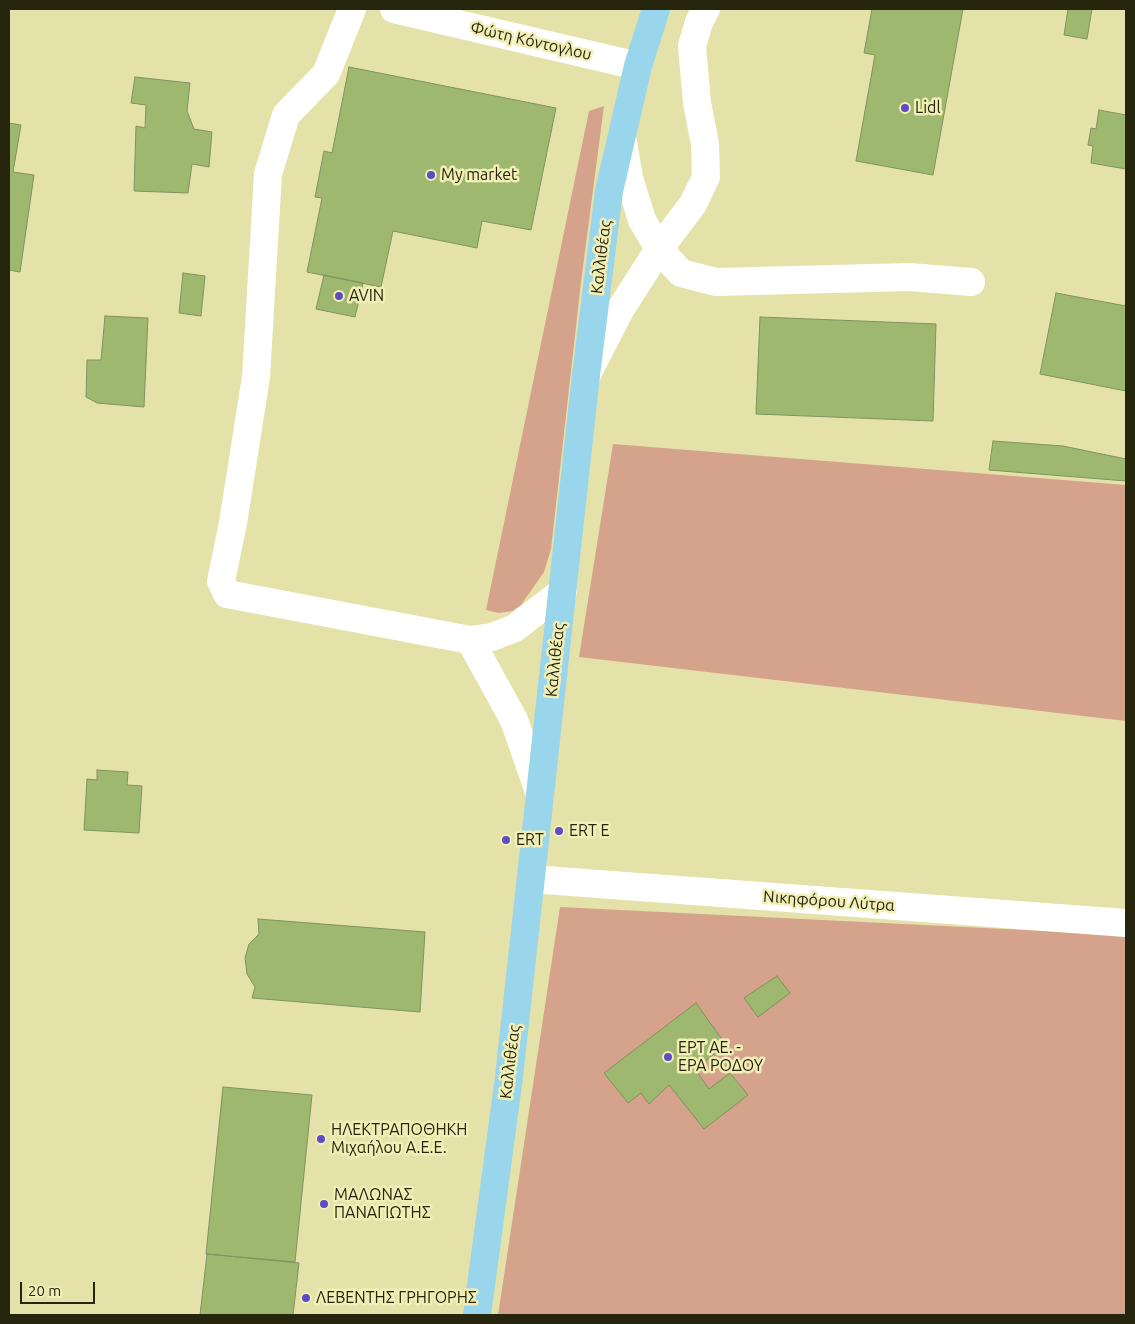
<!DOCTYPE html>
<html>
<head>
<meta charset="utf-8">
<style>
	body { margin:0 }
	#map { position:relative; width:1135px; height:1324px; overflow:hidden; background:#e5e2a9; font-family:Ubuntu,sans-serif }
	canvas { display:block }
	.frame { position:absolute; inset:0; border:10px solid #26250e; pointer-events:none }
	.scale { position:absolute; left:20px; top:1282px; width:75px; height:22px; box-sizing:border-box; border:2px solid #26250e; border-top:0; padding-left:6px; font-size:15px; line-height:18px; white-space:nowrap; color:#26250e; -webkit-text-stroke:4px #f2efb6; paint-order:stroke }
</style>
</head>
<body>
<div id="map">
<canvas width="1135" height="1324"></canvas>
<div class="frame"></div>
<div class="scale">20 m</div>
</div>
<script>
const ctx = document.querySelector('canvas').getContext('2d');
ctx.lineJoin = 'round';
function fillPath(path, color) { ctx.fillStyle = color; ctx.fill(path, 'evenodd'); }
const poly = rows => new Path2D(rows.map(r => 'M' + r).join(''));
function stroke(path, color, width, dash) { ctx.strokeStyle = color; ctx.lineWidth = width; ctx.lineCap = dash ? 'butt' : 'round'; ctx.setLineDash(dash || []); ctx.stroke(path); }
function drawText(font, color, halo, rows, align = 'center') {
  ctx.font = font + ' Ubuntu,sans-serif'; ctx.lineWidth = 5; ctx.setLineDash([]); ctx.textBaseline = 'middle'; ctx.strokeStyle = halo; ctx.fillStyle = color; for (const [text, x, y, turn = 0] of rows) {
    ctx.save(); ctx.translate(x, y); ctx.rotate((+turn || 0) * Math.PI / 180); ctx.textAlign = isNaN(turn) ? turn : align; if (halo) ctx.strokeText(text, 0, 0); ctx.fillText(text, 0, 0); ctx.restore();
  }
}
fillPath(poly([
	[604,106,581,282,551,549,544,572,521,605,512,611,499,613,486,610,589,111],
	[613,444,1126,485,1126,721,579,657],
	[560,907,1126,935,1126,1315,498,1315]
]), '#d5a28b');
const building = poly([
	[872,9,963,9,933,175,856,161,875,55,864,53,872,9],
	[1068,9,1092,9,1087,39,1064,35,1068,9],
	[349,67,556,108,531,230,482,221,477,248,393,231,381,287,307,272,322,198,315,197,324,151,332,153,349,67],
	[135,77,190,83,187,111,194,129,212,132,209,167,192,164,188,193,134,191,136,126,145,128,146,105,131,103,135,77],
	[1099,110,1126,115,1126,169,1091,163,1093,146,1088,145,1091,128,1096,129,1099,110],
	[9,123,21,125,13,172,34,175,20,272,9,270,9,123],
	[183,273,205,276,201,316,179,313,183,273],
	[324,275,363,283,355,317,316,309,324,275],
	[1056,293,1126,306,1126,391,1040,374,1056,293],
	[105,316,148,318,144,407,97,403,86,397,87,360,101,360,105,316],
	[760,317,936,324,933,421,756,414,760,317],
	[993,441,1063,446,1126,459,1126,481,989,470,993,441],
	[97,770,128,772,127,785,142,786,139,833,84,830,87,779,97,780,97,770],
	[258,919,425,932,420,1012,252,998,255,987,247,974,245,958,249,944,259,934,258,919],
	[777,976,790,993,758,1017,744,998,777,976],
	[696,1003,726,1045,695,1069,709,1089,730,1073,748,1095,704,1129,669,1085,649,1104,641,1093,628,1103,604,1073,696,1003],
	[223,1087,312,1095,295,1262,206,1254,223,1087],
	[207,1254,299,1263,293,1315,200,1315,207,1254]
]);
fillPath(building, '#9eb86f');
stroke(building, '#809260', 1);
stroke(poly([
	[352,9,326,74,286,115,268,174,256,377,233,523,221,581,227,594,470,640,492,637,515,628,563,591],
	[394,9,638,66],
	[622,136,629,178,642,220,659,249,681,273,716,282,910,277,971,282],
	[587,374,620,310,659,249,693,204,706,177,705,144,697,103,692,46,699,22,706,9],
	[470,640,514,720,540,795],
	[531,879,1126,923]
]), '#fff', 28);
stroke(poly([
	[477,1315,509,1077,586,375,609,191,638,66,656,9]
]), '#99d5eb', 28);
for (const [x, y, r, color] of [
	[905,108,5,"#5f4cc5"],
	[431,175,5,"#5f4cc5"],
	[339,296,5,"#5f4cc5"],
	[559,831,5,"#5f4cc5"],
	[506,840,5,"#5f4cc5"],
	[668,1057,5,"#5f4cc5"],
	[321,1139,5,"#5f4cc5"],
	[324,1204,5,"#5f4cc5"],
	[306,1298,5,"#5f4cc5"]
]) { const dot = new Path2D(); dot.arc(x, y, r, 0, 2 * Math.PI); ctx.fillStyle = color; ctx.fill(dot); stroke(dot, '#f2efb6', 2); }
drawText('16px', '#26250e', '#f2efb6', [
	["Φώτη Κόντογλου",531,41,13],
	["Καλλιθέας",601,257,-83],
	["Καλλιθέας",555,660,-84],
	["Νικηφόρου Λύτρα",829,901,4],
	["Καλλιθέας",510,1062,-83]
]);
drawText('16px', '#26250e', '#f2efb6', [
	["Lidl",915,108],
	["My market",441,175],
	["AVIN",349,296],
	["ERT E",569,831],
	["ERT",516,840],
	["ΕΡΤ ΑΕ. -",678,1048],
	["ΕΡΑ ΡΟΔΟΥ",678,1066],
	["ΗΛΕΚΤΡΑΠΟΘΗΚΗ",331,1130],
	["Μιχαήλου Α.Ε.Ε.",331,1148],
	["ΜΑΛΩΝΑΣ",334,1195],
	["ΠΑΝΑΓΙΩΤΗΣ",334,1213],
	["ΛΕΒΕΝΤΗΣ ΓΡΗΓΟΡΗΣ",316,1298]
], 'left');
</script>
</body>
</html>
